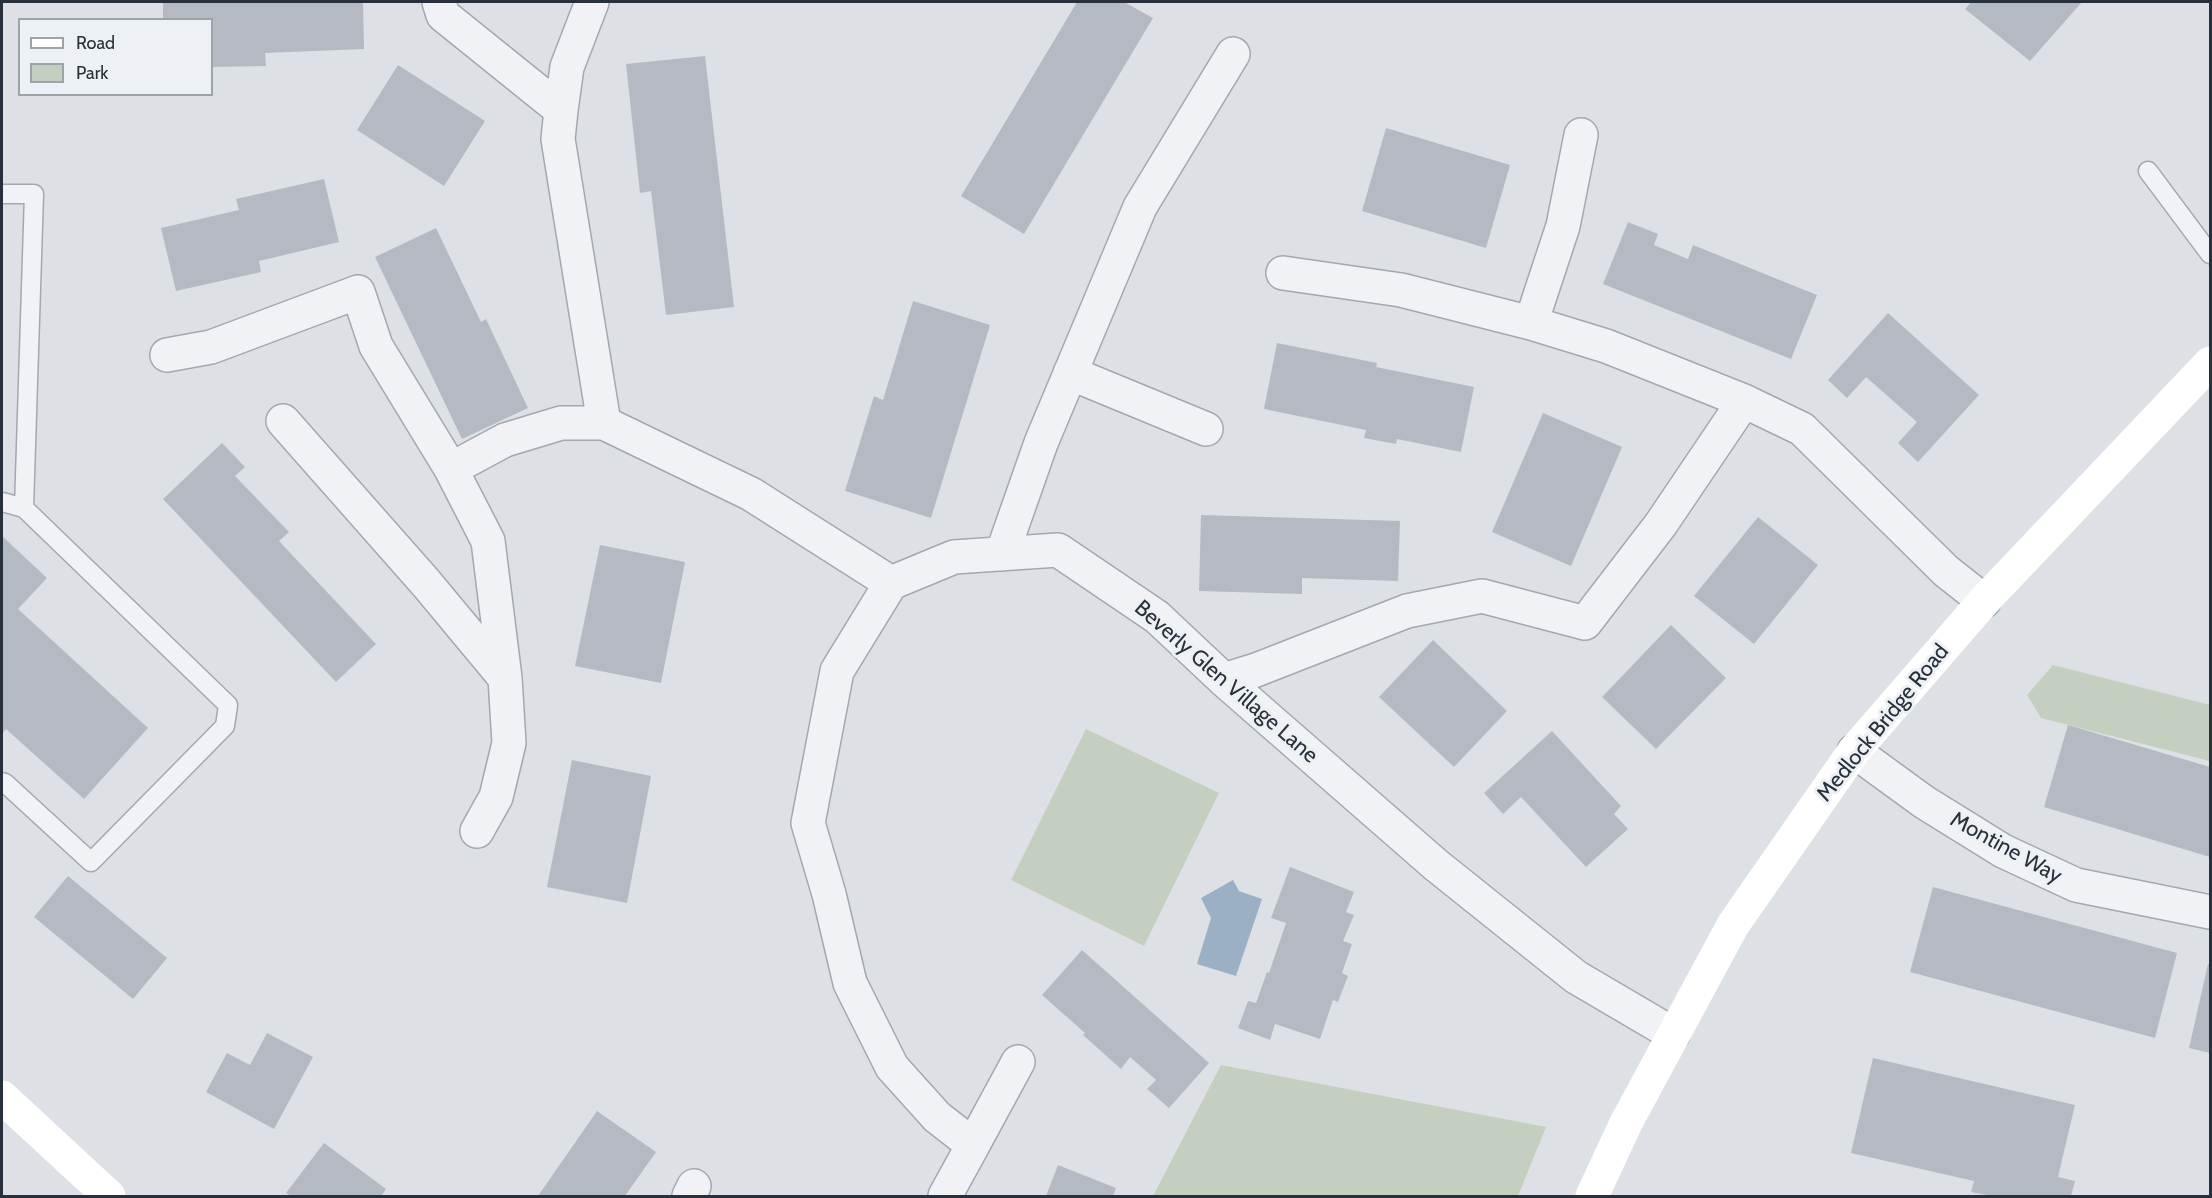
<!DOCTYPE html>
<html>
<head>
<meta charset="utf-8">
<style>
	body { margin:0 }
	#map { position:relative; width:2212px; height:1198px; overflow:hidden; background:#dde1e6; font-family:Cabin,sans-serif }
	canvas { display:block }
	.frame { position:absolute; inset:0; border:3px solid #28303b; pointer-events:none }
	.legend { position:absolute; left:18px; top:18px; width:195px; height:78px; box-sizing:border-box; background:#edf0f4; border:2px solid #9ea3aa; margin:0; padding:8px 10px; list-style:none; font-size:18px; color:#28303b }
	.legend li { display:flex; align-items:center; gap:12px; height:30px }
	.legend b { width:30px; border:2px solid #9ea3aa }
</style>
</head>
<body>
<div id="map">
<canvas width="2212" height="1198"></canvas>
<div class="frame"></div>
<ul class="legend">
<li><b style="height:8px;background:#fff"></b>Road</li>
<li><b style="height:16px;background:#c4cfbf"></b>Park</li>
</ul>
</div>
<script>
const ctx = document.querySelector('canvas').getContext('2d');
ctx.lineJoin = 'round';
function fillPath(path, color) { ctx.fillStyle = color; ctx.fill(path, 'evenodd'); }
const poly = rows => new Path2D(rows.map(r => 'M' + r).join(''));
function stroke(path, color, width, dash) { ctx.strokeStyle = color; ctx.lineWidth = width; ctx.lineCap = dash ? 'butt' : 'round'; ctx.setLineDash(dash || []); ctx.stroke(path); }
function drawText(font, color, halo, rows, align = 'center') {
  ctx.font = font + ' Cabin,sans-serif'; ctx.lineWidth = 6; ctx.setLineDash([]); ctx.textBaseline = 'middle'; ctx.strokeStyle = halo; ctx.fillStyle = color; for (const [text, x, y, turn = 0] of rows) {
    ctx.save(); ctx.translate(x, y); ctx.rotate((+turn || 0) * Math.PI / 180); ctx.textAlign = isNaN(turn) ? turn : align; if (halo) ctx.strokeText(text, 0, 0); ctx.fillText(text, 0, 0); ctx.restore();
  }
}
fillPath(poly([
	[2053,665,2210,705,2210,761,2041,718,2027,695],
	[1086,729,1219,793,1144,946,1011,880],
	[1221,1065,1546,1127,1518,1196,1153,1196]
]), '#c4cfbf');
fillPath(poly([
	[1233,880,1239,891,1262,899,1236,976,1197,964,1211,918,1201,898]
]), '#9bb0c4');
fillPath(poly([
	[208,2,363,2,364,49,265,53,266,66,212,67,212,20,163,20,163,3],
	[1077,2,1124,2,1153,18,1024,234,961,196],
	[1971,2,2082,2,2030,61,1965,9],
	[705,56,734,307,666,315,651,191,640,193,626,64],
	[398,65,485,121,444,186,357,130],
	[1386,128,1510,165,1486,248,1362,211],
	[324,179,339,242,259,261,261,272,176,291,161,228,239,210,236,199],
	[1628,222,1658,234,1654,245,1688,259,1693,245,1817,295,1791,359,1603,284],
	[436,228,481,322,486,319,528,408,462,439,375,257],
	[913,301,990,325,931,518,845,491,874,396,883,400],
	[1888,313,1979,395,1918,462,1898,443,1917,422,1866,377,1847,398,1828,380],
	[1277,343,1377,363,1376,367,1474,387,1461,452,1397,439,1396,444,1364,438,1366,430,1264,409],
	[1543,413,1622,447,1571,566,1492,532],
	[222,443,245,467,235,476,289,532,279,541,376,644,336,682,163,499],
	[1201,515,1400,521,1398,581,1302,578,1302,594,1199,591],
	[1758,517,1818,565,1754,644,1694,596],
	[2,536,47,578,18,609,148,728,84,799,6,729,2,734],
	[600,545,685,562,661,683,575,666],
	[1671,625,1726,678,1656,749,1602,697],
	[1433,640,1507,711,1454,767,1379,697],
	[2068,725,2210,767,2210,857,2044,807],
	[1552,731,1621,806,1614,814,1628,829,1586,867,1521,797,1503,814,1484,793],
	[572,760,651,776,627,903,547,887],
	[1290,867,1354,892,1346,912,1354,915,1343,941,1352,944,1342,973,1348,976,1338,1002,1333,1000,1320,1039,1275,1024,1270,1040,1238,1028,1248,1001,1256,1003,1267,972,1269,973,1286,923,1271,918],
	[68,876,167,958,133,999,34,917],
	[1933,887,2177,953,2155,1038,1910,972],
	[1082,950,1209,1063,1169,1108,1147,1089,1156,1080,1130,1057,1121,1069,1083,1035,1085,1033,1042,995],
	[2208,964,2210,965,2210,1053,2189,1048],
	[267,1033,313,1057,274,1129,206,1092,227,1053,250,1065],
	[1873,1058,2075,1105,2058,1177,2075,1181,2071,1196,1992,1196,1971,1192,1974,1181,1851,1153],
	[597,1111,656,1152,625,1196,538,1196],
	[324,1143,386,1189,381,1196,291,1196,286,1193],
	[1058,1165,1116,1188,1113,1196,1046,1196]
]), '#b5bac2');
const lane = poly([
	[2148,171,2210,254],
	[2,194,34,194,24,508],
	[2,502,24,508,228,705,225,726,91,862,5,783,2,782]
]);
const street = poly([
	[439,2,443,15,561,110,558,139,604,423],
	[561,110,567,67,592,2],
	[1283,273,1401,290,1531,323,1606,346,1744,401,1802,429,1946,571,1984,601],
	[1531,323,1563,226,1581,135],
	[167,355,211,347,358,292,376,346,451,469,488,541,505,678,509,743,496,797,477,831],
	[1070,373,1206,429],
	[283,421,426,583,505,678],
	[451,469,505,440,561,423,604,423,751,494,891,583],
	[1002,554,1041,443,1140,207,1233,54],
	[1224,680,1256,670,1407,611,1482,596,1585,623,1661,524,1744,401],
	[1854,751,1924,802,2003,851,2076,885,2210,912],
	[973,1145,1018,1062],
	[689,1196,694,1186],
	[945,1196,973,1145,937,1117,892,1067,850,983,829,894,808,823,837,671,891,583,954,557,1058,550,1157,617,1224,680,1436,865,1576,977,1673,1034]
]);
stroke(lane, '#a3a8af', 21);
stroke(street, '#a3a8af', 36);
stroke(lane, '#f0f2f5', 18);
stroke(street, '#f0f2f5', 33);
stroke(poly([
	[2,1097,109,1196],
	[1592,1196,1626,1123,1733,925,1854,751,1984,601,2210,363]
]), '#fff', 33);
drawText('22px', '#28303b', '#edf0f4', [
	["Beverly Glen Village Lane",1226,682,41],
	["Medlock Bridge Road",1883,723,-51],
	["Montine Way",2006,848,29]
]);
</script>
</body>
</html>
